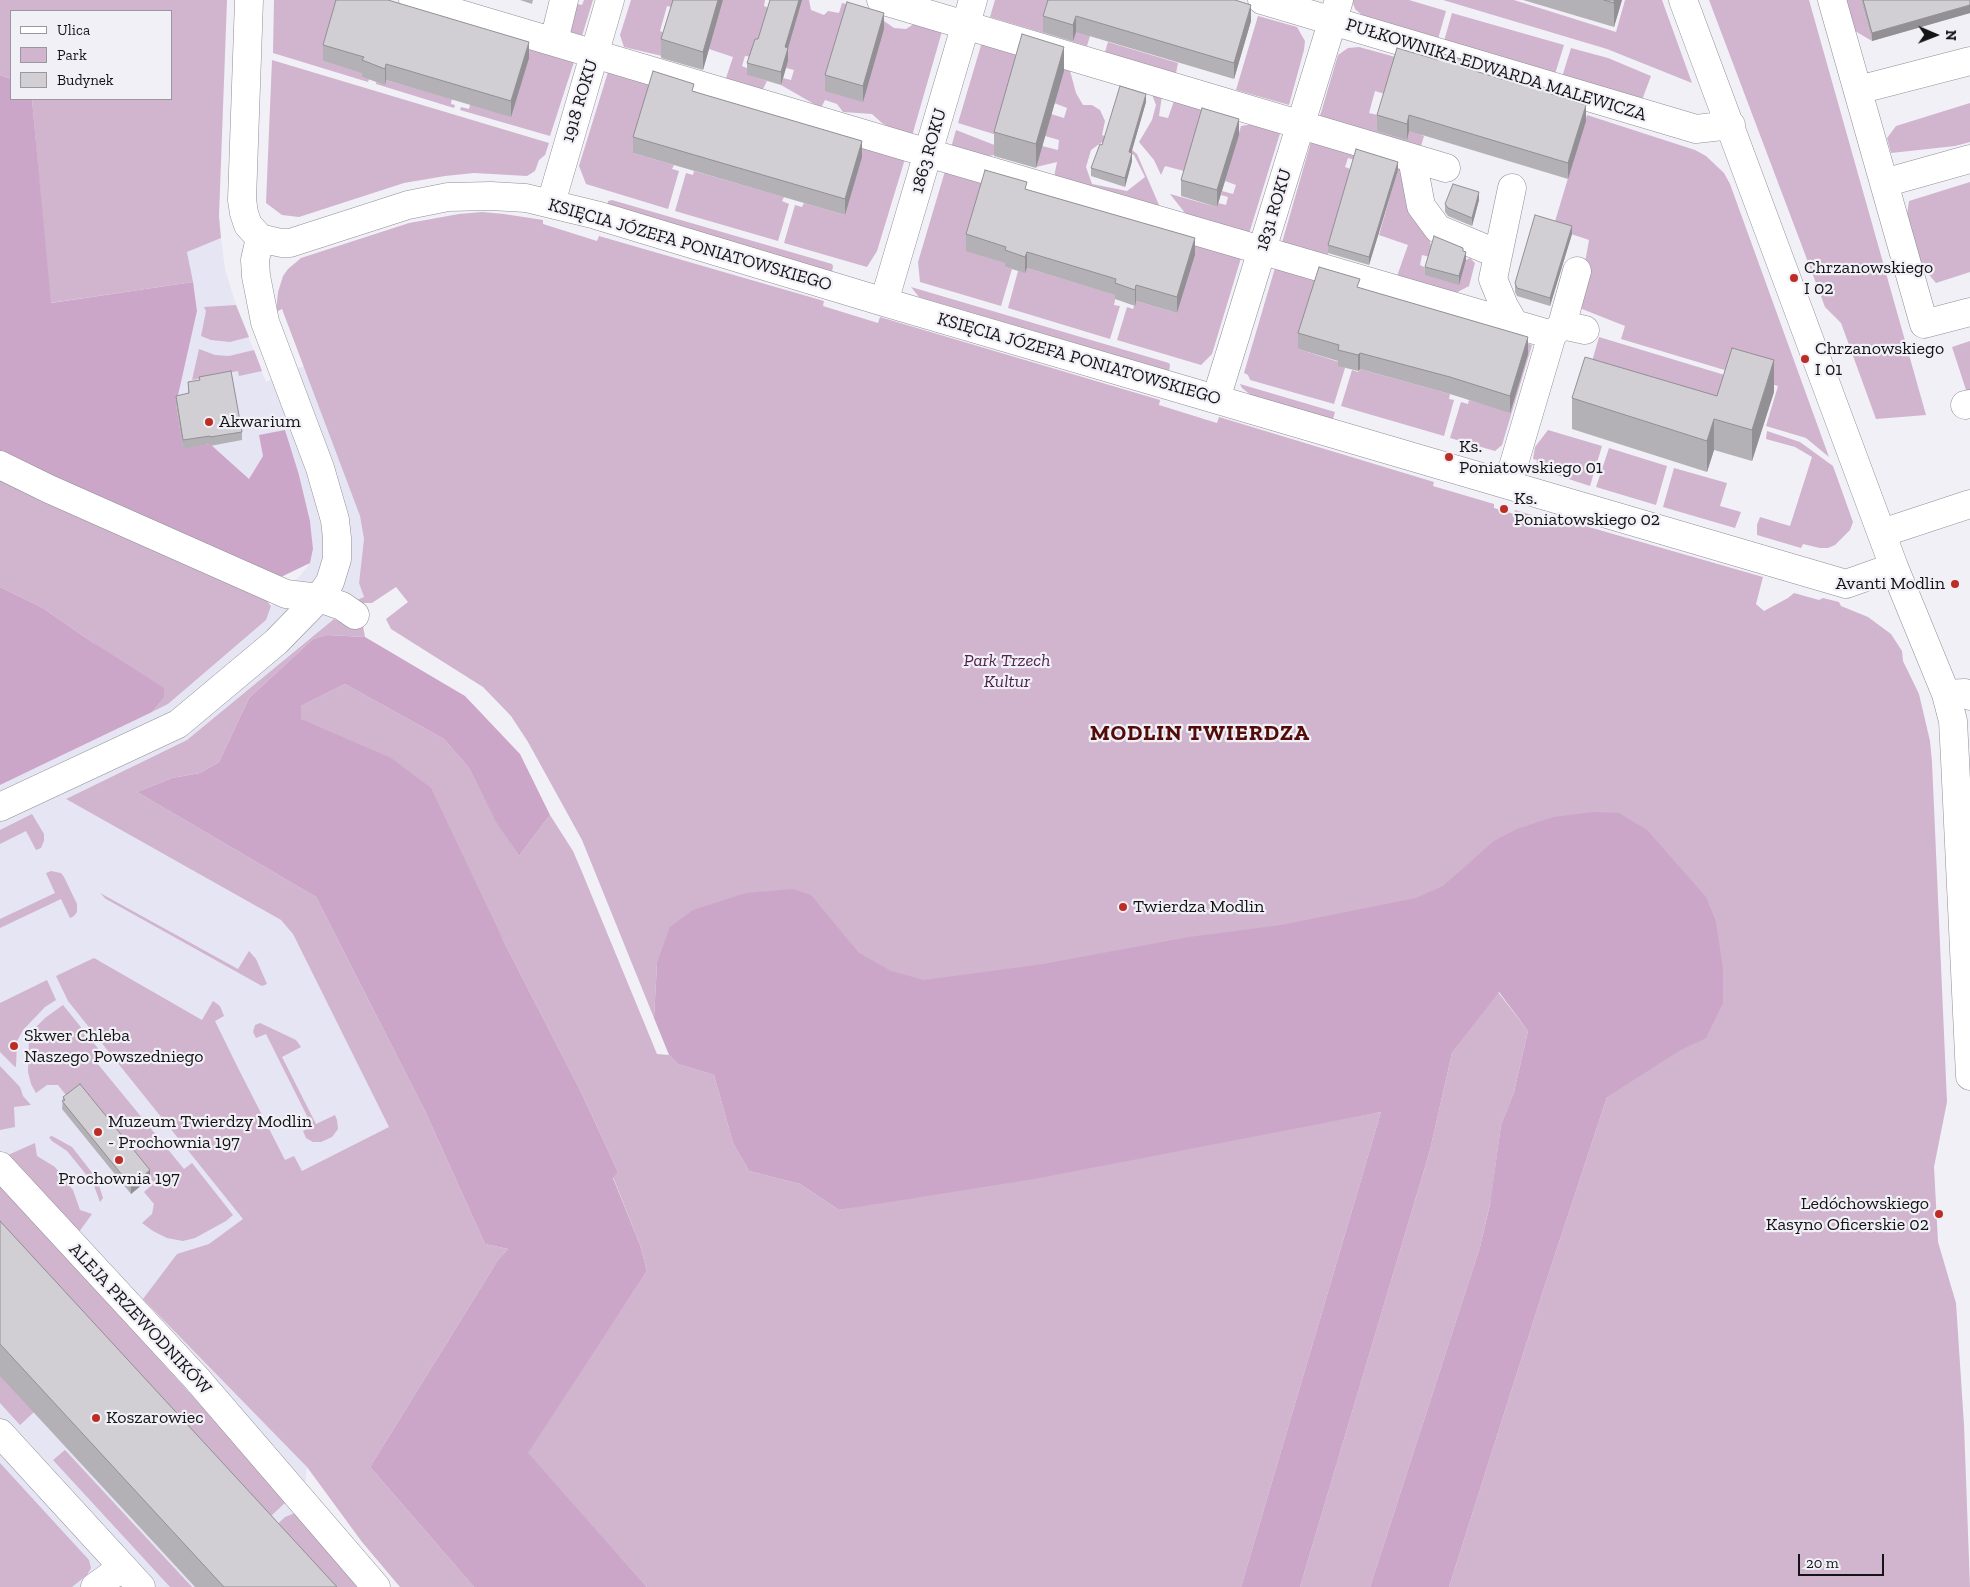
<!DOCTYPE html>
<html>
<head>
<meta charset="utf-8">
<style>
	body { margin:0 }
	#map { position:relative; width:1970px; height:1587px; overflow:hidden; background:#f1f0f7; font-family:"Zilla Slab",serif }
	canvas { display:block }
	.legend { position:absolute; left:10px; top:10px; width:162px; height:90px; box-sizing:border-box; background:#f1f0f7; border:1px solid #99989d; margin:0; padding:6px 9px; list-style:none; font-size:15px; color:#141416 }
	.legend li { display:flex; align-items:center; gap:10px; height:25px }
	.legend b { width:25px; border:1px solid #99989d }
	.north { position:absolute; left:1910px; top:10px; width:50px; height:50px; -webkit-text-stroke:4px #f1f0f7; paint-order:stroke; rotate:91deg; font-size:14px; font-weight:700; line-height:20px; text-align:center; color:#141416 }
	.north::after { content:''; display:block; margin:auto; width:18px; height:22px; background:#141416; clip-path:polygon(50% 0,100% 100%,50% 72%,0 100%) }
	.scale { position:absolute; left:1798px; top:1554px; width:86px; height:22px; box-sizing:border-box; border:2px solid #141416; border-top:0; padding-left:6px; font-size:15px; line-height:18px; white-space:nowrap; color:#141416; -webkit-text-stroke:4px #f1f0f7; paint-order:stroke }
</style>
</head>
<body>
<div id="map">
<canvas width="1970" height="1587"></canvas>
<ul class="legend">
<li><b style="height:6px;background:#fff"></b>Ulica</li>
<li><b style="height:14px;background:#d1b4ce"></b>Park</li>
<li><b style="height:14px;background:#d1ced4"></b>Budynek</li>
</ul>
<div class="north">N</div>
<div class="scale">20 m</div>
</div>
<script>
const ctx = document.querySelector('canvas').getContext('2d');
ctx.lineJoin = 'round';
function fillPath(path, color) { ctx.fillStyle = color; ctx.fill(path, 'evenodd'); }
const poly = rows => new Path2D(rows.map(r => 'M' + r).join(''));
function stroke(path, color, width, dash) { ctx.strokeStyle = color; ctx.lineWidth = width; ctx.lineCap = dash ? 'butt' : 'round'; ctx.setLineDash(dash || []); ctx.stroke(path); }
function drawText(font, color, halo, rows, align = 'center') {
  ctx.font = font + ' "Zilla Slab",serif'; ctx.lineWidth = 4.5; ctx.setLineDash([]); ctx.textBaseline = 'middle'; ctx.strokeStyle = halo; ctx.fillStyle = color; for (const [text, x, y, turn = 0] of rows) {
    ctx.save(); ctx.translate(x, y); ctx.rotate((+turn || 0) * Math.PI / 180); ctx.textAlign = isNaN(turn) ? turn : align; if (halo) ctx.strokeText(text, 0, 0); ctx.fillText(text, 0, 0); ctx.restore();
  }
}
fillPath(poly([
	[221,238,225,269,236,305,266,382,304,366,360,516,364,539,359,583,364,597,349,625,334,619,187,740,66,799,281,920,293,934,450,1248,307,1467,303,1502,362,1587,0,1587,0,785,168,704,266,620,271,606,299,577,310,563,313,550,310,521,299,475,263,456,249,480,210,446,183,449,175,404,197,311,187,252]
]), '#e6e5f3');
fillPath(poly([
	[0,0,227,0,219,216,221,238,187,252,193,282,50,303,32,99,171,99,171,11,11,11,11,79,0,75],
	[274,0,368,0,323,61,364,73,362,77,369,79,368,82,273,53],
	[584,0,593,0,581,39,568,35,577,4,582,5],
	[631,0,678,0,676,8,667,6,660,31,668,34,662,56,624,47,620,35],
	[723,0,765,0,764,6,771,9,802,0,809,0,811,10,824,15,828,11,839,13,842,3,867,9,894,28,906,29,920,20,943,28,912,136,897,132,882,123,872,114,843,112,837,104,825,100,821,108,781,85,783,78,791,80,794,70,786,68,788,61,745,56,742,66,749,69,748,75,767,81,761,93,725,81,733,57,709,49],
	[995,0,1052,0,1090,36,1087,46,990,17],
	[1352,0,1409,0,1446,11,1438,39,1363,16,1355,9],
	[1443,0,1514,0,1616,32,1625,0,1662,0,1692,83,1607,49],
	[1709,0,1809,0,1926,415,1876,419,1841,323,1825,307],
	[1842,0,1861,0,1872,41,1850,28],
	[1452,13,1564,45,1555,74,1444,41],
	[1258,16,1297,27,1305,41,1304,50,1289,105,1236,90],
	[487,35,574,62,550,136,460,110,461,107,469,109],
	[982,42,1069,67,1076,93,1083,105,1092,105,1100,110,1105,121,1102,135,1126,145,1137,154,1159,205,1151,207,1054,177,1057,162,1036,167,1042,146,1058,150,1059,140,1045,136,1051,114,1064,118,1067,108,1054,103,1064,69,1023,57,1000,136,958,123],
	[1102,142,1134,155,1145,177,1127,191,1092,184,1086,167,1091,150],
	[1108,42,1178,63,1176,73,1105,52],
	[1359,47,1399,58,1388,95,1375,91,1369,113,1382,116,1424,136,1421,146,1320,116,1338,55,1348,48],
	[1571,48,1608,58,1651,76,1642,100,1562,77],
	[272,60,549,143,545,155,539,160,535,171,527,176,474,173,445,176,404,183,299,217,282,215,266,203],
	[608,72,698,98,633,153,674,165,672,169,679,171,668,209,586,184,579,166],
	[386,80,452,99,451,104,455,105,454,108,376,84,376,82,385,84],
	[1151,92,1162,96,1159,116,1168,118,1174,101,1224,117,1188,172,1165,166,1161,175,1154,160,1139,142,1152,120,1156,105],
	[1970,103,1970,142,1955,146,1891,153,1887,138,1896,126],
	[1587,115,1695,150,1706,156,1724,173,1730,184,1829,457,1806,438,1766,426,1778,386,1621,339,1625,326,1577,307,1589,240,1553,228],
	[1265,122,1282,127,1248,237,1200,221,1185,213,1170,194,1217,207,1218,203,1226,205,1228,197,1221,195,1222,191,1233,194,1236,185,1225,181,1241,126],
	[956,130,997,146,994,155,977,158,950,151],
	[820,134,905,159,877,251,867,267,784,243,795,205,802,207,804,203,845,215],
	[1313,135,1401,166,1427,229,1432,250,1430,257,1422,255,1420,265,1459,284,1466,260,1470,258,1475,263,1469,286,1450,296,1396,279,1408,245,1379,235,1398,169,1357,156,1355,160,1348,158,1345,167,1353,170,1326,260,1281,246],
	[694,171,784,197,782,201,789,204,778,241,675,211,686,173,693,175],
	[945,171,1030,196,966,250,1006,263,1005,267,1012,269,1001,306,920,282,918,262],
	[1970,182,1970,272,1936,283,1915,258,1905,229,1909,201],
	[612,200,832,264,833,266,832,272,607,207,608,201],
	[482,212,504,214,543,220,543,224,597,241,599,236,824,301,823,306,878,323,880,317,1160,400,1159,405,1204,419,1217,423,1219,417,1434,482,1433,486,1494,504,1494,508,1514,514,1515,510,1559,523,1561,519,1763,577,1756,604,1764,611,1788,598,1794,593,1819,600,1823,598,1839,602,1841,606,1868,617,1891,634,1902,651,1903,661,1919,694,1930,741,1932,762,1947,1102,1934,1167,1938,1242,1956,1303,1964,1425,1970,1587,1449,1587,1543,1291,1607,1097,1440,898,881,1000,657,963,654,1018,582,840,528,742,511,716,483,687,391,629,386,619,408,602,396,587,372,603,361,603,357,600,364,597,359,583,364,539,360,516,282,309,276,312,278,292,283,276,288,269,301,258,409,223,459,214],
	[1153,232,1241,258,1212,354,1201,365,1117,340,1127,307,1133,309,1136,301,1177,313,1195,255],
	[1027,268,1116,295,1114,305,1120,306,1110,339,1008,308,1018,271,1025,272],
	[1275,268,1364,295,1298,349,1339,362,1345,368,1334,404,1250,380,1248,375,1244,373],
	[911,287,1169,363,1170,365,1169,371,919,297],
	[236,305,249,337,230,342,211,340,201,336,206,311,204,307],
	[1486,330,1532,345,1502,445,1495,451,1450,438,1461,402,1468,404,1469,400,1510,412],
	[1599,337,1728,376,1713,424,1585,386],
	[1970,341,1970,395,1968,396,1952,347],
	[199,349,215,355,229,356,254,350,262,371,239,376,238,371,192,380],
	[1360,369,1450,394,1449,399,1454,400,1444,436,1341,406,1352,370,1358,372],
	[1240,384,1335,412,1333,419,1252,396,1242,388],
	[1548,430,1602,446,1590,486,1538,469,1536,466,1537,460,1533,459,1535,447],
	[1767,431,1800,442,1833,466,1853,522,1850,530,1835,545,1828,548,1820,548,1803,544,1801,548,1757,535,1757,525,1760,517,1790,526,1812,457,1795,447,1766,439],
	[1609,448,1667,466,1656,505,1596,487],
	[1674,468,1727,483,1720,506,1741,512,1735,528,1663,507],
	[0,475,262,594,271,606,266,620,168,704,152,712,164,698,92,642,43,608,0,587],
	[334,619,356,628,363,626,365,637,329,635,313,639,249,698,219,762,200,773,172,778,137,792,316,897,425,1111,485,1244,508,1249,498,1260,370,1467,474,1587,400,1587,362,1542,307,1467,143,1299,177,1254,209,1244,243,1219,68,1001,56,976,94,958,202,1020,213,1001,220,1006,224,1016,215,1021,238,1068,285,1160,294,1156,302,1171,389,1127,293,934,281,920,66,799,187,740],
	[345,684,444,739,469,768,496,821,519,856,550,815,573,851,582,872,657,1054,669,1055,678,1064,714,1075,733,1143,749,1171,800,1184,839,1210,1381,1112,1241,1587,647,1587,527,1453,647,1271,640,1245,613,1177,618,1172,581,1092,503,940,301,719,301,706],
	[32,814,44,834,44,841,41,848,36,850,26,831,0,844,0,830],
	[51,871,61,873,64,877,77,904,77,912,74,916,70,918,61,899,0,928,0,919,55,893,46,873],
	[100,893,238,969,249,951,256,959,267,984,262,986,106,899],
	[47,980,56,1000,45,1007,23,1030,17,1041,16,1067,14,1066,0,1052,0,1003],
	[1498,992,1528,1031,1514,1092,1501,1125,1491,1199,1480,1247,1370,1587,1300,1587,1430,1150,1452,1053],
	[63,1005,105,1057,97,1063,184,1169,192,1163,233,1215,226,1221,195,1238,183,1241,167,1238,153,1231,142,1223,152,1214,154,1204,144,1192,154,1183,80,1093,70,1100,58,1085,47,1085,36,1093,31,1084,28,1072,29,1039,33,1030,45,1018],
	[260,1023,296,1040,301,1047,282,1057,316,1124,335,1115,337,1120,338,1129,332,1137,321,1142,313,1142,306,1138,303,1131,312,1126,266,1034,256,1038,253,1032,255,1025],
	[0,1066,20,1087,23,1096,31,1105,14,1107,15,1127,0,1130],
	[52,1136,72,1147,90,1170,97,1179,103,1198,100,1202,93,1183,67,1151,52,1141,49,1137],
	[35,1143,37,1156,55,1167,73,1190,80,1210,92,1214,79,1232,8,1155],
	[0,1183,287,1501,256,1530,0,1252],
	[0,1375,34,1412,20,1425,0,1403],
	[65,1450,192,1587,170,1587,53,1460],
	[0,1463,89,1560,91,1568,87,1575,72,1587,0,1587],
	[295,1513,362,1587,308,1587,263,1538,285,1517]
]), '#d1b4ce');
fillPath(poly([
	[0,75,11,79,11,99,32,99,51,303,193,282,197,311,176,404,183,448,210,444,249,479,263,456,259,435,285,430,299,475,310,521,313,549,310,563,281,577,0,453],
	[0,587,43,608,92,642,164,688,164,698,152,712,0,785],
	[328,635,365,637,465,696,520,754,550,815,519,856,496,822,469,768,444,739,345,684,301,706,301,719,391,758,431,788,503,940,581,1092,618,1172,613,1178,640,1245,647,1271,528,1453,647,1587,474,1587,370,1467,498,1260,508,1249,485,1244,425,1111,316,897,137,792,172,778,200,773,219,762,249,698,313,639],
	[1594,812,1619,813,1647,830,1706,897,1716,922,1723,969,1723,1003,1706,1038,1679,1051,1607,1097,1543,1291,1449,1587,1370,1587,1480,1247,1490,1204,1501,1125,1514,1092,1528,1031,1499,992,1452,1053,1430,1150,1300,1587,1241,1587,1381,1112,1034,1179,839,1210,800,1184,749,1171,733,1143,714,1075,678,1064,669,1055,654,1018,657,963,670,927,693,910,746,893,793,889,811,895,859,953,891,971,924,980,1043,964,1189,937,1281,925,1416,898,1443,886,1494,841,1517,829,1553,817]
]), '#cca6c8');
const minor = poly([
	[249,0,242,200,244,213,248,225,260,238,281,243,290,243,408,205,448,197,491,196,526,198,596,215,884,302,1846,584,1894,567],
	[413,0,928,153,1552,335,1508,484],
	[881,0,1446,168],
	[1262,0,1696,129,1731,125],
	[1683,0,1894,567,1946,694,1953,721,1955,759,1970,1076],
	[1832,0,1924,324,1970,312],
	[554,41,564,0],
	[1858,90,1970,61],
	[1412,158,1421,206,1438,229,1498,254],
	[1884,183,1970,159],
	[1512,188,1493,279,1504,306,1514,323],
	[551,203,610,0],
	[884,302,973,0],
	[1562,325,1585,330],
	[1552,335,1562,325,1577,271],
	[1216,399,1339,0],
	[1965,405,1970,404],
	[0,465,49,489,286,594,319,598,342,606,355,615],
	[1882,533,1970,504],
	[1946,694,1965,693,1970,696],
	[0,807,178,724,276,642,319,598,330,582,337,559,337,538,335,520,320,468,265,322,256,276,255,260,260,238],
	[0,1166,197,1379,376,1587],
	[0,1433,141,1587],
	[95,1587,123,1567]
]);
stroke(minor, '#8f8f95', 29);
stroke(minor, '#fff', 28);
fillPath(poly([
	[520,0,533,0,532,4],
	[723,0,703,70,661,58,661,39],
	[770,0,802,0,788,48,788,61,781,85,747,75,747,63,758,39],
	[1048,0,1251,21,1234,79,1076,32,1073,41,1043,32,1043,16],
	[1523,0,1622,0,1614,27],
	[1861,0,1970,0,1970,13,1872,41],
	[884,29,863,102,825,91,825,75],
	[323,45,529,58,511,117,386,80,385,85,362,77,362,73,323,61],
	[1461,67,1546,93,1586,121,1568,179,1409,131,1407,140,1377,131,1377,115],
	[1064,71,1036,168,994,156,994,132],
	[694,91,862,157,845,215,633,153,633,137],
	[1146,102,1131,153,1132,161,1125,187,1091,176,1091,168,1102,145],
	[1239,135,1217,207,1181,196,1181,180],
	[1398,170,1369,265,1328,253,1328,245],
	[1027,190,1195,255,1177,313,1136,301,1135,306,1115,299,1115,295,1027,268,1025,273,1005,267,1005,263,966,251,966,234],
	[1479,200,1472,226,1448,216,1445,212,1445,204],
	[1572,234,1550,306,1517,296,1515,292,1515,283],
	[1463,251,1466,260,1459,285,1425,275,1425,267],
	[1360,288,1528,354,1510,413,1450,394,1360,369,1358,371,1338,366,1338,361,1298,349,1298,333],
	[199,377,242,432,242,440,210,446,210,444,183,449,176,404,176,396,188,394,188,382,199,380],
	[1774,392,1752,461,1714,450,1707,472,1572,429,1572,398,1717,396],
	[63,1097,150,1178,131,1194,62,1109],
	[0,1221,337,1587,195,1587,0,1376]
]), '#b4b1b6');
fillPath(poly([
	[718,0,723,0,703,70,703,52],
	[799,0,802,0,788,48,788,61,781,85,781,72,785,47],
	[1614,0,1622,0,1614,27],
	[1251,5,1251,21,1234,79,1234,63],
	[1970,5,1970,13,1872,41,1872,33],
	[884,13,884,29,863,102,863,86],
	[1076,16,1076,32,1073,41,1073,25],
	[529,42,529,58,511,117,511,101],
	[1064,47,1064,71,1036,168,1036,144],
	[386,64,386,80,385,85,385,69],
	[1146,94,1146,102,1129,161,1129,152],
	[1586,105,1586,121,1568,179,1568,163],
	[1409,115,1409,131,1407,140,1407,124],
	[1239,119,1239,135,1217,207,1217,190],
	[862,141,862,157,845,215,845,199],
	[1132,153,1132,161,1125,187,1125,178],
	[1398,162,1398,170,1369,265,1369,257],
	[1479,192,1479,200,1472,226,1472,218],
	[1572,226,1572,234,1550,306,1550,298],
	[1195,238,1195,255,1177,313,1177,297],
	[1027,252,1027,268,1025,273,1025,257],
	[1466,252,1466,260,1459,285,1459,276],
	[1136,285,1136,301,1135,306,1135,290],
	[1528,337,1528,354,1510,413,1510,396],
	[1360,353,1360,369,1358,371,1358,355],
	[1774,360,1774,392,1752,461,1752,430],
	[1714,419,1714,450,1707,472,1707,441],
	[150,1170,150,1178,131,1194,131,1186]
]), '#929094');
const building = poly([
	[336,0,388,0,529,42,511,101,386,64,385,69,362,60,364,57,323,45,336,0],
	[673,0,718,0,703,52,661,39,673,0],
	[770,0,799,0,785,47,788,48,781,72,747,63,755,39,758,39,770,0],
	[1048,0,1235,0,1251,5,1234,63,1076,16,1073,25,1043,16,1048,0],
	[1604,0,1614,0,1614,3,1604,0],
	[1863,0,1970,0,1970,5,1872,33,1863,0],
	[847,2,884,13,863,86,825,75,847,2],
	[1022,34,1064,47,1036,144,994,132,1022,34],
	[1397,48,1438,60,1440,53,1461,59,1459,66,1524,86,1526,82,1546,88,1545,92,1586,105,1568,163,1409,115,1407,124,1377,115,1397,48],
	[653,71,694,84,692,91,862,141,845,199,633,137,653,71],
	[1120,86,1146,94,1129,152,1132,153,1125,178,1091,168,1100,144,1102,145,1120,86],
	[1202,108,1239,119,1217,190,1181,180,1202,108],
	[1356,149,1398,162,1369,257,1328,245,1356,149],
	[985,170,1027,182,1025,189,1195,238,1177,297,1136,285,1135,290,1115,283,1116,279,1027,252,1025,257,1005,250,1006,247,966,234,985,170],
	[1453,184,1479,192,1472,218,1448,208,1445,204,1453,184],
	[1535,215,1572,226,1550,298,1517,288,1515,283,1535,215],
	[1434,236,1463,248,1463,251,1466,252,1459,276,1425,267,1434,236],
	[1319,267,1360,279,1357,287,1528,337,1510,396,1450,377,1360,353,1358,355,1338,350,1339,345,1298,333,1319,267],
	[1732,348,1774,360,1752,430,1714,419,1707,441,1572,398,1585,357,1717,396,1732,348],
	[231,371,242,432,210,437,210,436,183,440,176,396,189,393,188,382,200,380,199,377,231,371],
	[80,1084,150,1170,131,1186,62,1101,65,1100,63,1097,80,1084],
	[0,1221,337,1587,224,1587,0,1344,0,1221]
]);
fillPath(building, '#d1ced4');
stroke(building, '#929094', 1);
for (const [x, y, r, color] of [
	[1794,278,5,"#bc2d26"],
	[1805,359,5,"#bc2d26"],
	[209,422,5,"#bc2d26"],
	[1449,457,5,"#bc2d26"],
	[1504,509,5,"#bc2d26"],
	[1955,584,5,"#bc2d26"],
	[1123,907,5,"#bc2d26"],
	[14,1046,5,"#bc2d26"],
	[98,1132,5,"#bc2d26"],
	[119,1160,5,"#bc2d26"],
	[1939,1214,5,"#bc2d26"],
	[96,1418,5,"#bc2d26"]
]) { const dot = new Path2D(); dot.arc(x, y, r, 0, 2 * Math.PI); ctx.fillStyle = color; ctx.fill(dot); stroke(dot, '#f1f0f7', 2); }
drawText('18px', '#141416', '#f1f0f7', [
	["PUŁKOWNIKA EDWARDA MALEWICZA",1496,70,17],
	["1918 ROKU",580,101,-73],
	["1863 ROKU",929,151,-74],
	["1831 ROKU",1274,210,-73],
	["KSIĘCIA JÓZEFA PONIATOWSKIEGO",690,245,16],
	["KSIĘCIA JÓZEFA PONIATOWSKIEGO",1079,359,16],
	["ALEJA PRZEWODNIKÓW",140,1319,47]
]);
drawText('18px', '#141416', '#f1f0f7', [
	["Chrzanowskiego",1804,268],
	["I 02",1804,289],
	["Chrzanowskiego",1815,349],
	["I 01",1815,370],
	["Akwarium",219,422],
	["Ks.",1459,447],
	["Poniatowskiego 01",1459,468],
	["Ks.",1514,499],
	["Poniatowskiego 02",1514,520],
	["Avanti Modlin",1945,584,"right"],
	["Twierdza Modlin",1133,907],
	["Skwer Chleba",24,1036],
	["Naszego Powszedniego",24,1057],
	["Muzeum Twierdzy Modlin",108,1122],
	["- Prochownia 197",108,1143],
	["Prochownia 197",119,1179,"center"],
	["Ledóchowskiego",1929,1204,"right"],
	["Kasyno Oficerskie 02",1929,1225,"right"],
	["Koszarowiec",106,1418]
], 'left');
drawText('italic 18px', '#50224d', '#f1f0f7', [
	["Park Trzech",1007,661],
	["Kultur",1007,682]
]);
ctx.letterSpacing = '1px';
drawText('bold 22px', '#510c09', '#f1f0f7', [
	["MODLIN TWIERDZA",1200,734]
]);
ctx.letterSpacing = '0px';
</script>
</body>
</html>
